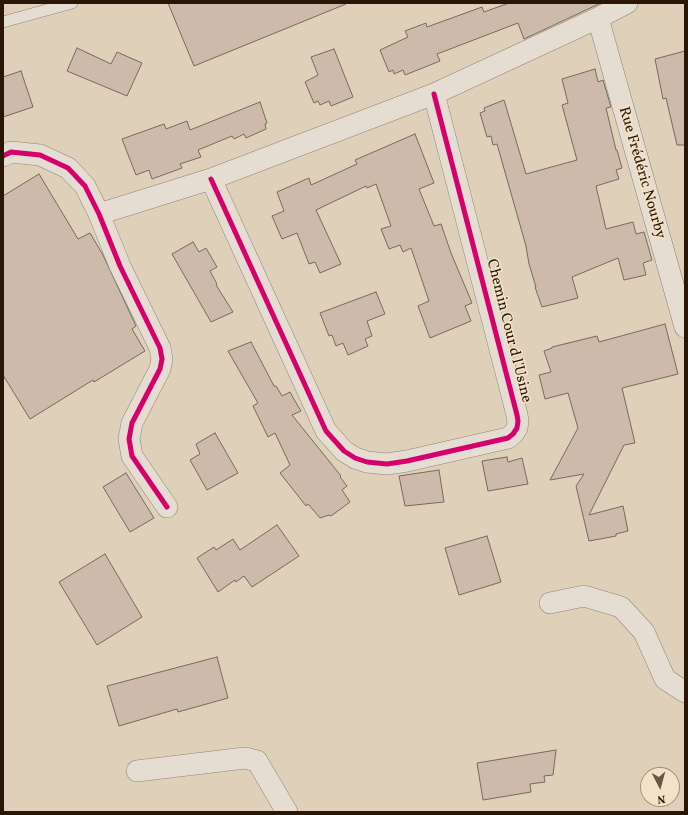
<!DOCTYPE html>
<html>
<head>
<meta charset="utf-8">
<style>
	body { margin:0 }
	#map { position:relative; width:688px; height:815px; overflow:hidden; background:#dfd0b9; font-family:Vollkorn,serif }
	canvas { display:block }
	.frame { position:absolute; inset:0; border:4px solid #2a1606; pointer-events:none }
	.north { position:absolute; left:640px; top:767px; width:40px; height:40px; box-sizing:border-box; background:#f4e2c8; border:1px solid #a3907a; border-radius:50%; rotate:174deg; font-size:11px; font-weight:700; line-height:16px; text-align:center; color:#2a1606 }
	.north::after { content:''; display:block; margin:auto; width:14px; height:18px; background:#695745; clip-path:polygon(50% 0,100% 100%,50% 72%,0 100%) }
</style>
</head>
<body>
<div id="map">
<canvas width="688" height="815"></canvas>
<div class="frame"></div>
<div class="north">N</div>
</div>
<script>
const ctx = document.querySelector('canvas').getContext('2d');
ctx.lineJoin = 'round';
function fillPath(path, color) { ctx.fillStyle = color; ctx.fill(path, 'evenodd'); }
const poly = rows => new Path2D(rows.map(r => 'M' + r).join(''));
function stroke(path, color, width, dash) { ctx.strokeStyle = color; ctx.lineWidth = width; ctx.lineCap = dash ? 'butt' : 'round'; ctx.setLineDash(dash || []); ctx.stroke(path); }
function drawText(font, color, halo, rows, align = 'center') {
  ctx.font = font + ' Vollkorn,serif'; ctx.lineWidth = 3; ctx.setLineDash([]); ctx.textBaseline = 'middle'; ctx.strokeStyle = halo; ctx.fillStyle = color; for (const [text, x, y, turn = 0] of rows) {
    ctx.save(); ctx.translate(x, y); ctx.rotate((+turn || 0) * Math.PI / 180); ctx.textAlign = isNaN(turn) ? turn : align; if (halo) ctx.strokeText(text, 0, 0); ctx.fillText(text, 0, 0); ctx.restore();
  }
}
const building = poly([
	[168,3,345,3,346,4,194,66,168,3],
	[509,3,601,3,524,39,518,23,437,54,440,61,405,75,403,70,394,74,393,70,389,72,380,50,408,37,405,31,426,23,427,27,482,7,484,12,509,3],
	[77,48,111,64,117,52,142,63,127,96,67,71,77,48],
	[334,49,353,97,331,106,329,101,320,105,318,101,314,103,305,82,318,75,311,57,334,49],
	[685,51,685,145,677,145,666,98,663,99,655,59,685,51],
	[595,69,598,82,603,80,611,107,606,108,616,150,617,150,622,168,616,170,619,179,596,186,606,229,633,222,636,234,644,232,652,260,643,263,646,275,624,280,618,258,572,277,578,298,542,307,535,287,536,287,529,264,526,246,497,144,493,145,491,136,487,137,480,113,485,111,484,108,504,100,526,174,577,160,562,105,568,103,562,79,595,69],
	[21,71,33,107,3,117,3,77,21,71],
	[260,102,267,123,265,124,266,129,246,138,244,134,234,139,232,136,198,150,201,157,180,164,182,168,152,179,149,170,136,175,122,139,164,124,166,129,187,121,190,130,260,102],
	[415,134,434,183,419,189,434,226,441,224,451,253,472,303,465,306,471,321,430,338,418,306,429,301,411,248,403,252,400,245,389,249,381,229,391,226,376,184,367,188,366,186,316,210,341,264,320,273,315,262,309,264,297,233,282,239,272,216,284,211,277,192,309,178,311,185,357,164,355,160,415,134],
	[39,174,78,239,90,233,103,255,136,326,132,329,145,351,94,382,93,380,30,419,3,375,3,196,39,174],
	[193,242,199,252,206,248,217,267,210,271,217,284,216,285,233,312,211,322,172,254,193,242],
	[376,292,385,314,367,321,372,336,365,339,368,346,348,355,343,343,336,346,332,335,329,336,320,313,376,292],
	[665,324,678,374,622,388,635,443,624,445,589,515,623,506,628,531,616,534,616,536,589,541,576,486,584,474,550,480,578,428,568,393,545,399,539,375,551,372,544,351,552,348,552,347,597,336,599,342,665,324],
	[251,342,274,386,276,386,282,396,290,392,295,401,301,411,292,415,341,476,340,477,347,486,342,490,350,502,331,516,329,515,320,518,308,504,306,506,280,473,290,465,275,433,268,437,253,406,258,403,228,351,251,342],
	[215,433,238,473,207,490,190,460,200,454,196,444,215,433],
	[507,457,508,462,522,458,528,484,488,491,482,461,507,457],
	[439,470,444,502,405,506,399,476,439,470],
	[126,473,154,518,130,532,103,487,126,473],
	[277,525,299,556,252,587,244,576,236,582,235,580,218,592,197,558,214,547,216,550,233,539,240,550,277,525],
	[487,536,501,582,459,595,445,548,487,536],
	[105,554,142,617,97,645,59,582,105,554],
	[217,657,228,698,178,712,177,709,119,726,107,686,217,657],
	[556,750,553,775,544,776,545,782,530,784,531,792,483,800,477,763,556,750]
]);
fillPath(building, '#cebaaa');
stroke(building, '#756a5d', 1);
const lane = poly([
	[3,22,72,3]
]);
const street = poly([
	[598,18,685,327],
	[3,156,11,152,40,155,68,168,85,186,99,214,120,266,160,348,162,359,160,369,132,423,129,439,132,456,167,507],
	[211,179,326,431,344,451,355,458,367,462,387,464,407,461,508,438,513,434,517,428,518,421,517,415,434,94],
	[99,214,211,179,434,94,598,18,627,3],
	[550,603,584,596,621,607,644,632,665,679,685,692],
	[137,771,245,758,257,761,287,812]
]);
stroke(lane, '#8f8475', 12);
stroke(street, '#8f8475', 22);
stroke(lane, '#e5ddd2', 11);
stroke(street, '#e5ddd2', 21);
stroke(poly([
	[3,156,11,152,40,155,68,168,85,186,99,214,120,266,160,348,162,359,160,369,132,423,129,439,132,456,167,507],
	[211,179,326,431,344,451,355,458,367,462,387,464,407,461,508,438,513,434,517,428,518,421,517,415,434,94]
]), '#d6006c', 5);
drawText('15px', '#2a1606', '#f4e2c8', [
	["Rue Frédéric Nourby",641,173,74],
	["Chemin Cour d l'Usine",508,331,76]
]);
</script>
</body>
</html>
